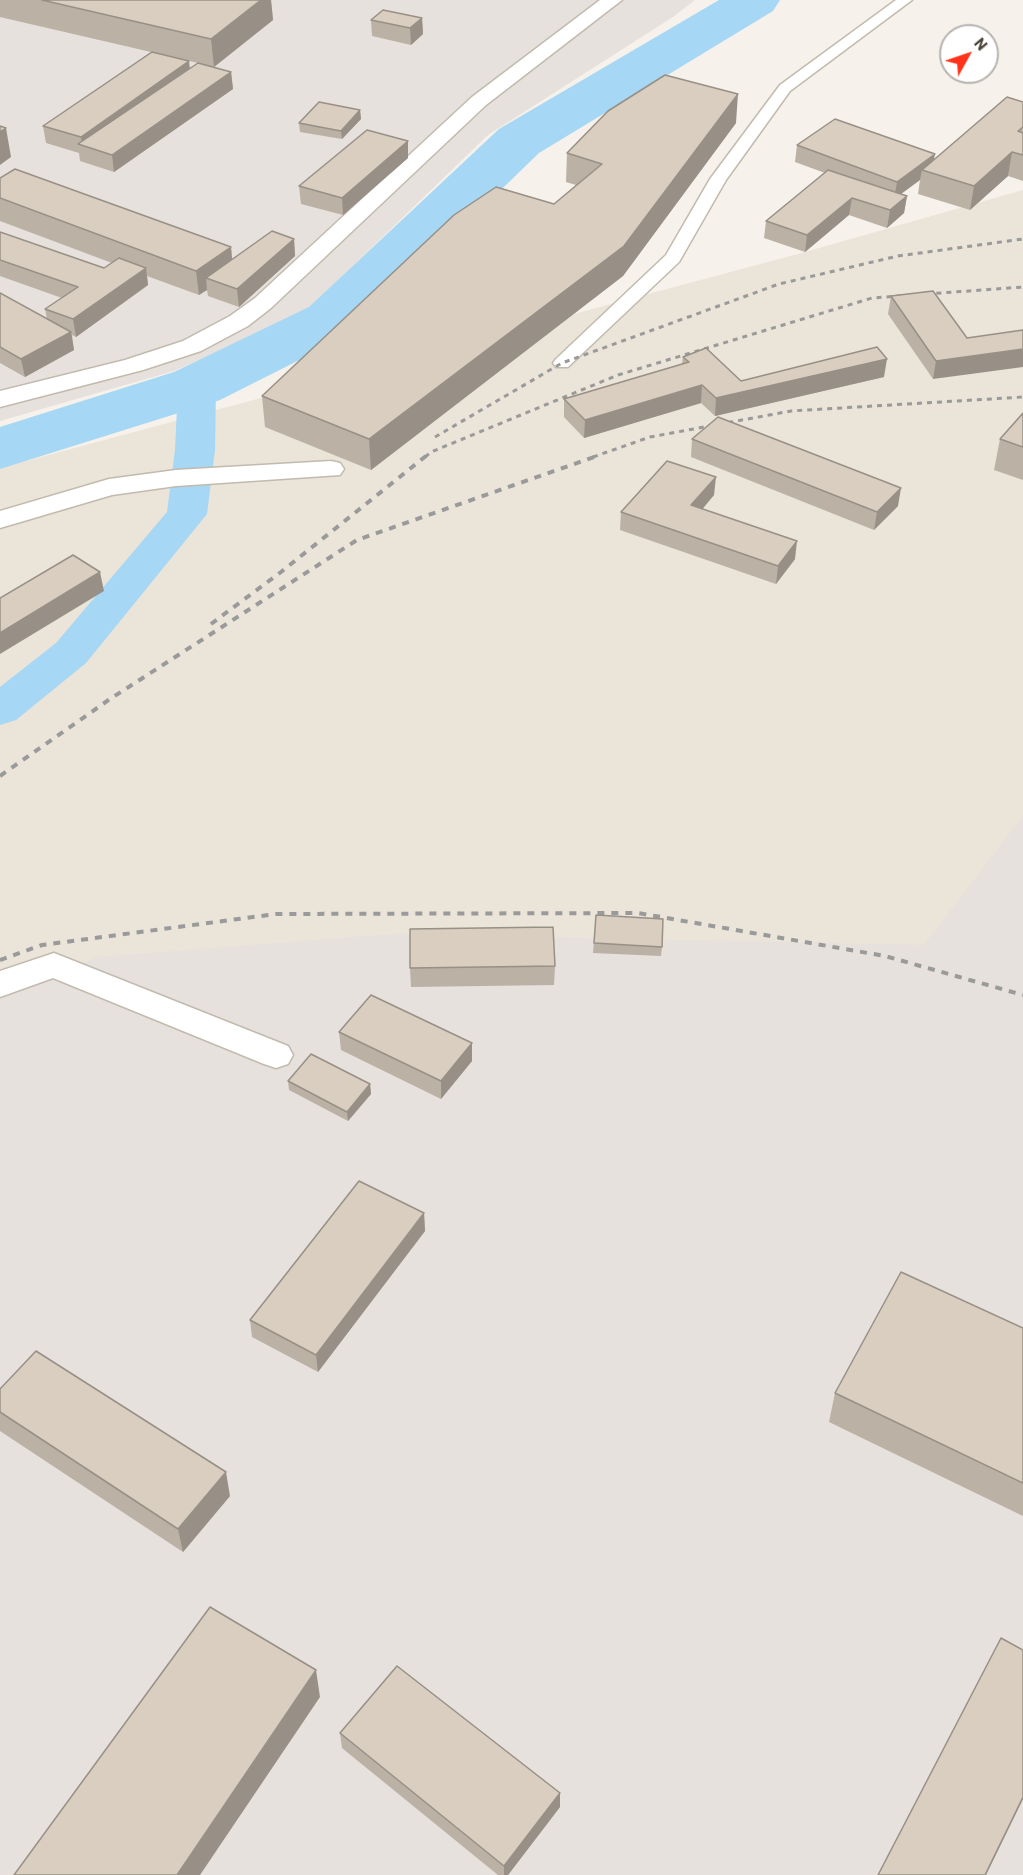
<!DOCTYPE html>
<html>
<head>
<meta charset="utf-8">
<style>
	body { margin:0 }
	#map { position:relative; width:1023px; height:1875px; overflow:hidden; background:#f6f2eb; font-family:Barlow,sans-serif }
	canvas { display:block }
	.north { position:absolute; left:939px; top:24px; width:60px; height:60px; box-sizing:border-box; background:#fff; border:2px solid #b7b4af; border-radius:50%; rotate:50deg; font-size:16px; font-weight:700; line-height:24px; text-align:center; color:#4b4338 }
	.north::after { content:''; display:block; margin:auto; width:21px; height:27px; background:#ff331a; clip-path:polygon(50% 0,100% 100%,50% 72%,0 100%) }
</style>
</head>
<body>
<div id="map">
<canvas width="1023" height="1875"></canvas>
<div class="north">N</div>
</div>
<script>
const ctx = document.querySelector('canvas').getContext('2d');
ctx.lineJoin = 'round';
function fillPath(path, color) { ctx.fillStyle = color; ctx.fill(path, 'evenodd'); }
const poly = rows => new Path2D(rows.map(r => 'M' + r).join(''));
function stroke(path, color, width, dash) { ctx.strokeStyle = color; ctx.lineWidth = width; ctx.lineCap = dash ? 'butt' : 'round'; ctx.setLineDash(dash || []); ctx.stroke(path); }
fillPath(poly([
	[1023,190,1023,1875,0,1875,0,468,805,252]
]), '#eae4d9');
fillPath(poly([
	[0,0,695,0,673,17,488,135,304,313,174,371,0,421],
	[1023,816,1023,1875,0,1875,0,999,98,957,393,934,924,945]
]), '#e6e1dc');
fillPath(poly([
	[197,375,210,378,216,386,215,450,207,514,86,663,16,720,0,725,0,687,56,643,167,512,175,450,178,386,184,378,197,375]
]), '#a6d7f4');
fillPath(poly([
	[719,0,780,0,773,11,539,153,353,333,220,400,0,469,0,427,174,372,309,307,499,129,719,0]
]), '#a6d7f4');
const service = poly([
	[896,0,912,0,790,91,726,180,679,262,568,367,556,367,553,363,556,359,666,255,710,179,780,85,896,0]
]);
const minor = poly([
	[600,0,622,0,486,105,271,308,248,326,201,351,143,370,0,407,0,391,125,360,183,341,230,316,255,298,472,97,600,0],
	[54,953,288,1046,293,1055,288,1064,276,1068,264,1064,53,978,0,997,0,971,54,953]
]);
const tertiary = poly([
	[331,461,340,463,344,469,340,475,176,486,112,495,0,528,0,511,109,479,176,470,331,461]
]);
stroke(service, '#c2baad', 3);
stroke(minor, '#c2baad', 3);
stroke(tertiary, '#c2baad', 3);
fillPath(service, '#fff');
fillPath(minor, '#fff');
fillPath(tertiary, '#fff');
stroke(poly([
	[435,437,562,363,779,284,898,256,1023,239],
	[425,457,431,452,618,375,872,298,1023,287],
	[593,457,650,437,791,411,1023,397]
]), '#9a9a9a', 3, [5, 5]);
stroke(poly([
	[211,624,281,572,426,456],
	[0,776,110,699,357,540,597,456],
	[0,960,42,945,276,914,638,913,885,956,1023,995]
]), '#9a9a9a', 4, [7, 7]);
fillPath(poly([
	[0,0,271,0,273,20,214,67,231,72,233,89,114,172,80,161,79,153,46,143,43,126,151,52,0,17],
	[181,59,198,63,190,68],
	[422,18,423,34,411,45,372,36,371,20],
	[1023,102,1023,181,1008,176,970,210,918,194,920,180,901,194,907,196,904,213,887,228,849,215,805,252,764,238,766,221,825,173,795,162,797,145,934,160],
	[360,110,361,119,342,139,300,132,299,123],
	[736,123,623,276,371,470,265,427,262,396,554,204,576,185,566,182,567,153],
	[408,158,343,215,301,204,299,186],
	[0,178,231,247,232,259,294,239,295,256,239,307,208,296,207,290,199,295,147,276,148,285,76,337,72,335,74,350,25,377,0,363,0,293,47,319,45,309,62,298,0,276,0,232,104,268,112,263,0,221],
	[891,296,967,338,933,379,888,314],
	[683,357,741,381,884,377,715,416,701,403,584,438,564,417,564,399,682,364],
	[1023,413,1023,480,994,470,1000,439],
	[692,439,898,506,874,530,691,457],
	[714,495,702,509,795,559,776,584,620,530,621,512],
	[596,915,662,947,661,956,593,953],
	[555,966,554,985,411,987,410,968],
	[339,1032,472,1061,441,1099,341,1050],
	[288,1081,370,1084,371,1094,348,1121,289,1090],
	[424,1213,425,1231,318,1372,252,1337,250,1320],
	[1023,1328,1023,1516,829,1422,835,1393],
	[0,1389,230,1496,183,1552,0,1431],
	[340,1733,560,1793,560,1807,508,1875,498,1875,342,1748]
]), '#bbb1a5');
fillPath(poly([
	[261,0,271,0,273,20,214,67,211,39],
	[422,18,423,34,411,45,410,28],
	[189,61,191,78,82,146,81,137],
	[231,72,233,89,114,172,112,155],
	[738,94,736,123,623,276,371,470,369,439],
	[360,110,361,119,342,139,341,131],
	[6,128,11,157,0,165,0,132],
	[408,141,408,158,343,215,342,198],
	[1012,152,1008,176,970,210,974,186],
	[935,154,932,171,922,170,920,180,894,199,897,182],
	[907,196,904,213,887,228,890,210],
	[852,198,849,215,805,252,807,235],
	[294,239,295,256,239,307,237,289],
	[231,247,233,271,206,278,207,290,199,295,196,271],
	[146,268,148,285,76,337,73,319],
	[71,332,74,350,25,377,21,359],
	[1023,349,1023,367,933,379,936,361],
	[887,359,884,377,715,416,716,398],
	[702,385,701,403,584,438,585,420],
	[716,477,714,495,690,524,691,505],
	[901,488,898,506,874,530,877,512],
	[797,541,795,559,776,584,778,566],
	[100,572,104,591,0,654,0,633],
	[472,1043,472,1061,441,1099,441,1081],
	[370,1084,371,1094,348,1121,347,1112],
	[424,1213,425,1231,318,1372,316,1355],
	[226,1472,230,1496,183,1552,178,1529],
	[316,1670,320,1697,200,1875,177,1875],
	[560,1793,560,1807,508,1875,504,1875,504,1866],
	[1023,1797,1023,1799,986,1875,985,1875]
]), '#989086');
const building = poly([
	[42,0,261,0,211,39,42,0],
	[383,10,422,18,410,28,371,20,383,10],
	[152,52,189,61,81,137,43,126,152,52],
	[198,63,231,72,112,155,78,144,198,63],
	[665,75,738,94,624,246,369,439,262,396,454,215,496,187,554,204,602,164,567,153,608,111,665,75],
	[1007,97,1023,102,1023,127,1018,131,1023,133,1023,155,1012,152,974,186,922,170,1007,97],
	[319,102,360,110,341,131,299,123,319,102],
	[835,119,935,154,897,182,797,145,835,119],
	[0,126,6,128,0,132,0,126],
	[367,130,408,141,342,198,299,186,367,130],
	[15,169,231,247,196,271,0,198,0,178,15,169],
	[828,170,907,196,890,210,852,198,807,235,766,221,828,170],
	[272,231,294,239,237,289,206,278,272,231],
	[0,232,104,268,119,258,146,268,73,319,45,309,78,287,0,260,0,232],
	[933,291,967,338,1023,330,1023,349,936,361,891,296,933,291],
	[0,293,71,332,21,359,0,347,0,293],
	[877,347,887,359,716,398,702,385,585,420,564,399,689,362,683,357,706,348,741,381,877,347],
	[1023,413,1023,447,1000,439,1023,413],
	[718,417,901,488,877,512,692,439,718,417],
	[667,461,716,477,691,505,797,541,778,566,621,512,667,461],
	[73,555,100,572,0,633,0,598,73,555],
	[596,915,663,919,662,947,594,943,596,915],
	[553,927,555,966,410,968,410,929,553,927],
	[371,995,472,1043,441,1081,339,1032,371,995],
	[311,1054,370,1084,347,1112,288,1081,311,1054],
	[359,1181,424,1213,316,1355,250,1320,359,1181],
	[901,1272,1023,1328,1023,1483,835,1393,901,1272],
	[36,1351,226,1472,178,1529,0,1412,0,1389,36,1351],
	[210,1607,316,1670,177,1875,14,1875,210,1607],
	[1001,1638,1023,1650,1023,1797,985,1875,878,1875,1001,1638],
	[397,1666,560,1793,504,1866,340,1733,397,1666]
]);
fillPath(building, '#d9cec0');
stroke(building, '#989086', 1.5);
</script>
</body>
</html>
